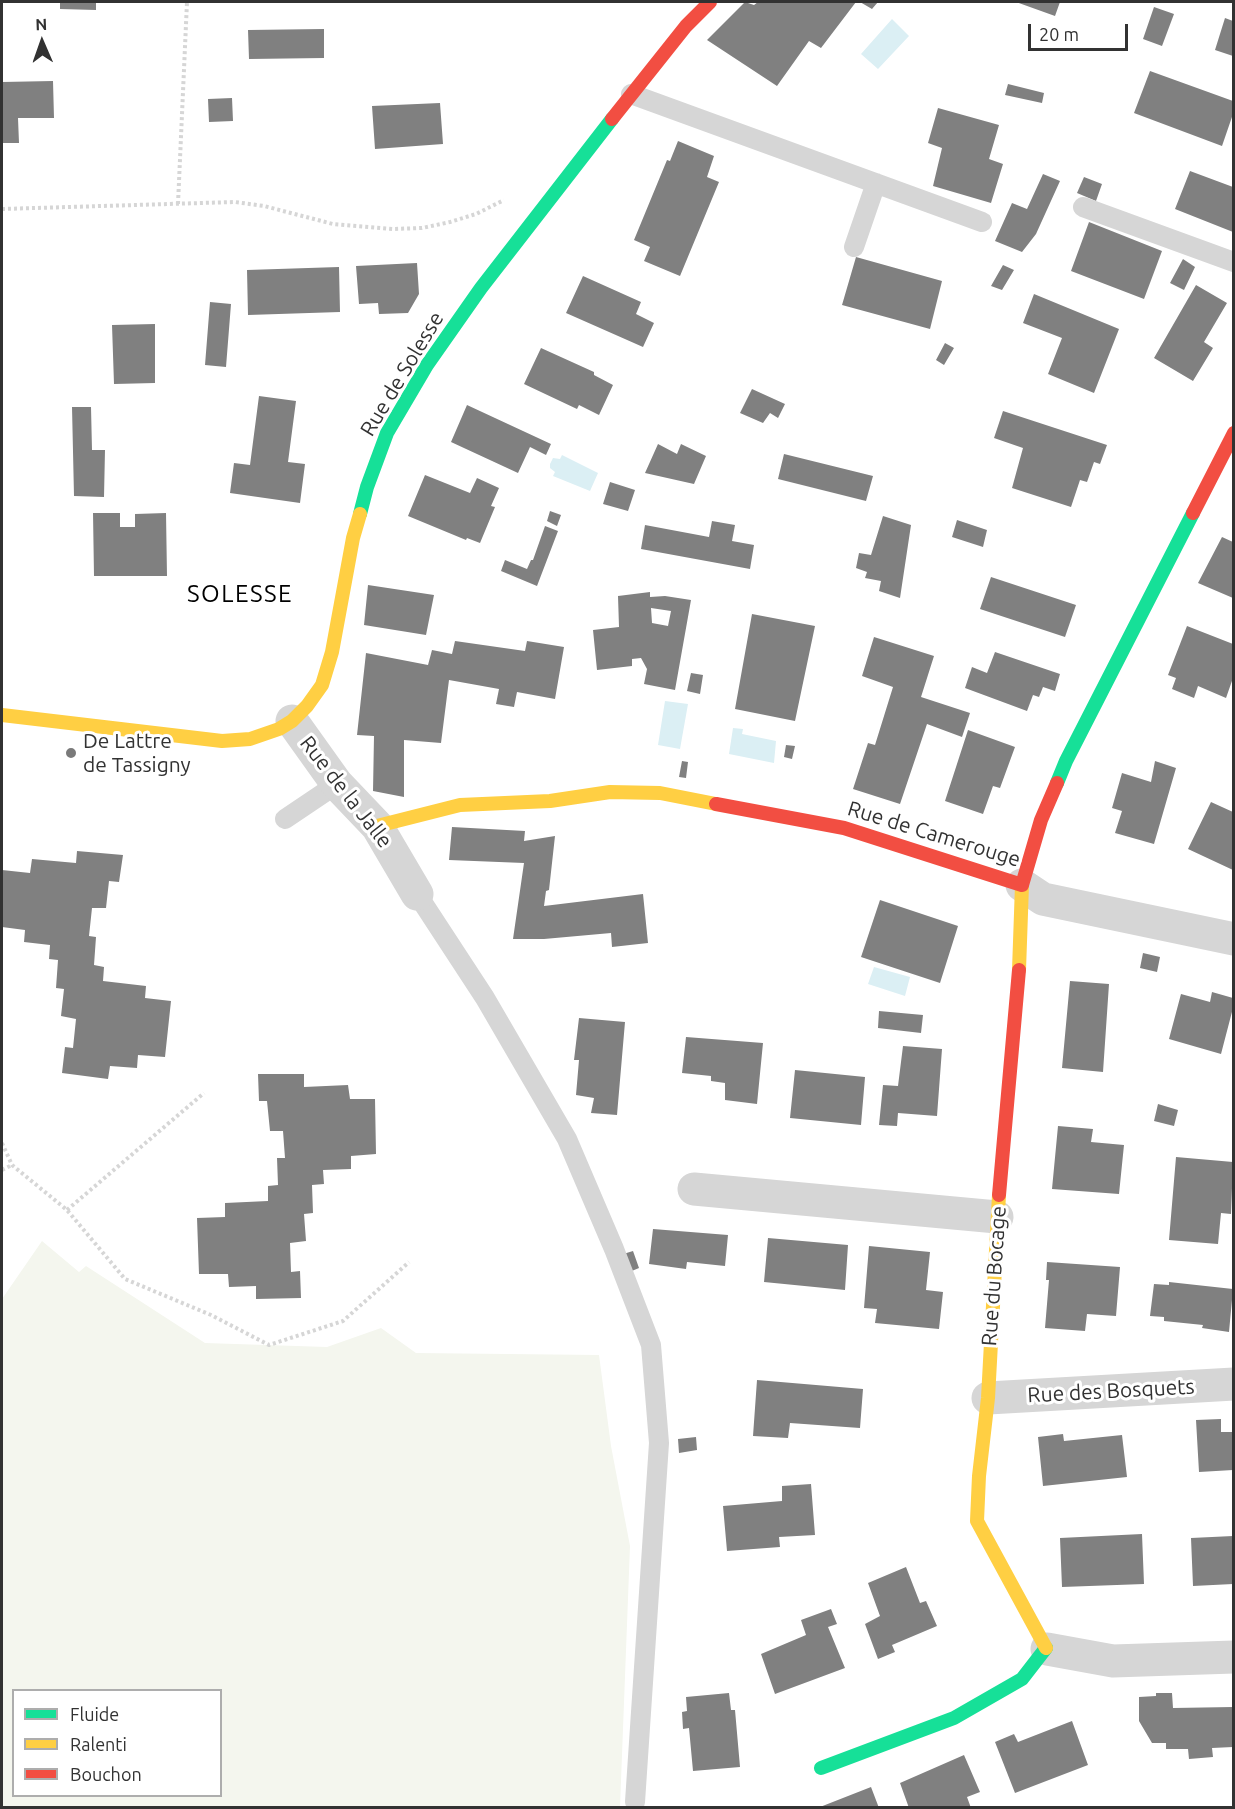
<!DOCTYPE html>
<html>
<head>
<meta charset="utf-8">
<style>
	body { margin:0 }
	#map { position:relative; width:1235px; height:1809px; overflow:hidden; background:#fff; font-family:Ubuntu,sans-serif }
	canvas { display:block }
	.frame { position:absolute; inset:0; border:3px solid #323232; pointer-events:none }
	.legend { position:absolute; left:12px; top:1689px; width:210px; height:108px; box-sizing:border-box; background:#fff; border:2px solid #adadad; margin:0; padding:8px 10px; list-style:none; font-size:18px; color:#323232 }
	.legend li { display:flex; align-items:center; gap:12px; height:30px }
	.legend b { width:30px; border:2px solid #adadad }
	.north { position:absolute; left:12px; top:12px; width:60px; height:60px; -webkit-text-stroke:4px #fff; paint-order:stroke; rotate:358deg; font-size:16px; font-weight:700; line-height:24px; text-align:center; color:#323232 }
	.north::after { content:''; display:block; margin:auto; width:21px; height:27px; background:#323232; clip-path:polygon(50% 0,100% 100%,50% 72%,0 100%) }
	.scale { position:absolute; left:1028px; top:24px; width:100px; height:27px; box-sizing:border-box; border:3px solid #323232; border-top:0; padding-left:8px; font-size:18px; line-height:21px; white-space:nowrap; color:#323232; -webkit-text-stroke:4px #fff; paint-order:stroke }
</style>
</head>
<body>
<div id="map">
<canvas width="1235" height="1809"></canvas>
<div class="frame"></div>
<ul class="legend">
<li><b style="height:8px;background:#16e098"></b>Fluide</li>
<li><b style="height:8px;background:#ffcf43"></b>Ralenti</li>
<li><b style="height:8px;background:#f24e42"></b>Bouchon</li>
</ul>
<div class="north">N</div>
<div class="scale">20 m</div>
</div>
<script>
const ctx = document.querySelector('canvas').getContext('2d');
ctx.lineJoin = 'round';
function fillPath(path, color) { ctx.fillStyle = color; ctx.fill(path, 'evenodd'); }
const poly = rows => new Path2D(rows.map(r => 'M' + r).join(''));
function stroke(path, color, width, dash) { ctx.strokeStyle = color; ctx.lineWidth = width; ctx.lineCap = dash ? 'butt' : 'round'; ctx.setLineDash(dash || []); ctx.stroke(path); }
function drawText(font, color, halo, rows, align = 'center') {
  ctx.font = font + ' Ubuntu,sans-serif'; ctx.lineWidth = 6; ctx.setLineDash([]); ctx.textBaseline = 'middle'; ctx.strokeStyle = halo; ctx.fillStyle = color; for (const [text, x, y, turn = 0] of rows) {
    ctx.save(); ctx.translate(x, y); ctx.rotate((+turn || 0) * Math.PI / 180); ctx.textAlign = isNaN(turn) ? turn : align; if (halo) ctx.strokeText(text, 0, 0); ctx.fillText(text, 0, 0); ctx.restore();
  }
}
fillPath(poly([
	[42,1241,79,1272,86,1266,205,1343,327,1347,381,1328,416,1353,599,1355,611,1446,630,1546,620,1807,2,1807,2,1299],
	[14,1690,220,1690,220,1796,14,1796]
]), '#f4f6ee');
fillPath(poly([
	[892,19,909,36,878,69,861,54],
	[562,455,598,473,590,491,553,476,555,472,550,468,550,464,553,458,560,459],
	[665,701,688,704,680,749,658,745],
	[733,728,743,729,742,734,776,741,774,763,729,754],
	[874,967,910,977,905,996,868,984]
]), '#dbeff4');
fillPath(poly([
	[60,2,96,2,96,10,60,9],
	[745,2,754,5,758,2,856,2,821,48,809,41,777,86,707,40],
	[860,2,878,2,872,9],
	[1016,2,1060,2,1055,16],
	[1154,7,1174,14,1162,46,1143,39],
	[1225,18,1233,21,1233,56,1215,50],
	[324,29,324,58,249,59,248,30],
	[1150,71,1233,101,1233,114,1222,146,1134,113],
	[53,81,54,118,18,118,19,143,2,143,2,82],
	[1008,84,1044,93,1042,103,1005,95],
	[232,98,233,121,209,122,208,99],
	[440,103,443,144,375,149,372,106],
	[938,108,999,125,989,159,1003,164,991,203,933,186,942,148,928,143],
	[678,141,714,156,707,177,719,182,680,276,644,261,650,247,634,240,667,160,670,161],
	[1190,171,1233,187,1233,232,1175,209],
	[1043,174,1060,181,1036,234,1022,252,995,241,1012,203,1027,209],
	[1084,177,1102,184,1096,201,1077,193],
	[1089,222,1162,251,1144,299,1071,271],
	[856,257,942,281,930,329,842,305],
	[1183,259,1195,267,1184,290,1170,283],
	[417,263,419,294,408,313,379,314,378,303,359,304,356,266],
	[1003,265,1014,270,1002,290,991,286],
	[339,267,340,312,248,315,247,270],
	[583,276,641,302,636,314,654,323,643,347,566,313],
	[1196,285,1227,303,1204,342,1213,348,1193,381,1154,358],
	[1034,294,1119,329,1094,393,1048,374,1062,338,1023,323],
	[210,302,231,304,226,367,205,365],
	[155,324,155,383,114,384,112,325],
	[945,343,954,348,944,365,936,360],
	[541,348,594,372,594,375,613,385,599,415,579,405,577,409,524,384],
	[752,389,785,404,778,418,770,413,763,423,740,413],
	[259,396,296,401,288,462,305,464,300,503,230,493,234,463,250,465],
	[467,405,551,444,546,455,530,447,518,473,451,442],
	[72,407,91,407,92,450,105,450,104,497,74,496],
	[1003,411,1107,445,1100,464,1094,462,1087,482,1080,480,1071,507,1012,488,1023,448,994,438],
	[658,444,677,454,681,444,706,456,694,484,645,473],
	[784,454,873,476,866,501,778,479],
	[425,475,470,493,477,478,499,488,491,506,495,507,480,543,467,538,466,540,408,516],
	[610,482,635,490,628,511,603,504],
	[550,511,561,515,557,526,547,521],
	[93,513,120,513,120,527,135,527,135,514,166,513,167,576,94,576],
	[883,516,911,525,900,598,879,591,881,581,865,578,867,572,856,568,859,553,871,555],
	[957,520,987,530,983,547,952,537],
	[712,521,735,525,732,541,754,545,750,569,641,549,645,525,709,537],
	[545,526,558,531,537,586,501,571,505,560,527,569,531,560,533,560],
	[1222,537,1233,542,1233,598,1198,583],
	[991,577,1076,605,1065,637,980,609],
	[368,585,434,595,426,635,364,625],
	[650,592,650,597,665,596,691,600,675,690,644,684,647,669,641,658,632,659,632,666,597,670,593,630,619,627,618,596],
	[651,608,671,611,668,626,652,623],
	[752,614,815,626,795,721,735,709],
	[1187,626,1233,644,1233,678,1226,698,1198,686,1194,698,1172,689,1176,678,1168,675],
	[874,637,934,656,921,697,970,713,962,737,927,724,900,804,853,789,868,743,875,745,893,687,862,676],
	[455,641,525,651,527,641,564,647,555,699,517,692,514,707,496,704,499,689,449,680,441,743,404,740,404,797,373,791,374,736,357,735,366,653,428,665,432,650,452,654],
	[995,652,1060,674,1055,691,1043,687,1039,697,1033,695,1027,711,965,688,972,667,987,673],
	[691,673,703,675,700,694,687,691],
	[968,730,1015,747,1000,788,993,786,983,814,945,801],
	[786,745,795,746,792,759,784,757],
	[682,761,688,762,686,778,679,777],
	[1155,761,1176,768,1154,844,1115,833,1122,811,1112,808,1122,773,1151,782],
	[1211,802,1233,812,1233,870,1188,849],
	[452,827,525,831,524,841,555,836,549,890,546,891,544,906,643,894,648,943,612,947,611,933,544,939,513,939,524,863,449,860],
	[77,851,123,855,119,882,109,881,106,908,92,908,89,936,96,937,94,965,104,967,103,981,146,986,145,998,171,1001,165,1057,138,1055,137,1068,110,1066,108,1079,62,1073,65,1047,73,1048,76,1019,61,1016,64,989,56,988,58,960,49,959,50,945,24,942,25,930,2,927,2,870,30,873,32,859,76,863],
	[880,900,958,926,940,983,861,957],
	[1143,953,1160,957,1157,972,1140,968],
	[1070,981,1109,984,1103,1072,1062,1068],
	[1212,992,1233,998,1233,1008,1221,1054,1169,1039,1181,994,1210,1002],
	[879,1011,923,1015,921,1033,878,1028],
	[579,1018,625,1022,617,1115,591,1113,594,1098,576,1095,579,1060,574,1060],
	[686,1037,763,1043,757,1104,725,1100,725,1083,711,1081,711,1076,682,1073],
	[903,1046,942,1049,937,1116,898,1113,897,1126,879,1125,883,1085,898,1086],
	[795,1070,865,1077,861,1125,790,1118],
	[258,1074,304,1074,304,1087,348,1085,350,1099,375,1099,376,1154,351,1156,351,1169,323,1170,324,1184,312,1185,313,1213,304,1214,306,1241,290,1243,291,1272,300,1271,301,1298,256,1299,256,1286,229,1287,228,1274,199,1274,197,1218,225,1217,225,1203,268,1201,268,1186,278,1185,277,1158,285,1158,283,1131,270,1131,267,1101,259,1101],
	[1158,1104,1178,1110,1174,1126,1154,1121],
	[1058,1126,1093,1129,1091,1142,1124,1145,1119,1194,1052,1189],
	[1176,1157,1233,1162,1231,1214,1221,1213,1218,1244,1169,1240],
	[653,1229,728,1235,725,1266,687,1262,686,1269,649,1264],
	[768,1238,848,1245,845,1290,764,1282],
	[869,1246,930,1252,926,1290,943,1292,939,1329,875,1323,877,1309,864,1308],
	[633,1251,639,1268,627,1273,620,1255],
	[1047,1262,1120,1267,1116,1316,1087,1314,1085,1331,1045,1328,1049,1280,1046,1280],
	[1169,1282,1233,1289,1229,1332,1202,1328,1203,1325,1164,1321,1164,1317,1150,1316,1154,1284,1169,1285],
	[757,1380,863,1389,860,1428,790,1423,788,1438,753,1436],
	[1221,1419,1221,1432,1233,1432,1233,1470,1199,1472,1196,1420],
	[1063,1434,1064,1441,1122,1435,1127,1477,1043,1486,1038,1437],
	[696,1437,697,1450,679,1453,678,1439],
	[811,1484,815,1535,779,1537,780,1547,727,1551,723,1506,782,1501,782,1486],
	[1142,1534,1144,1584,1062,1587,1060,1538],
	[1233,1536,1233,1584,1193,1586,1191,1538],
	[906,1567,920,1603,926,1601,937,1626,892,1645,895,1652,878,1659,865,1624,880,1616,868,1583],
	[831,1609,837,1624,828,1627,845,1668,775,1694,761,1654,806,1635,801,1620],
	[729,1693,731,1710,735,1710,740,1767,693,1771,689,1728,683,1729,682,1712,687,1711,686,1697],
	[1156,1693,1172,1693,1173,1708,1233,1707,1233,1747,1212,1748,1213,1757,1189,1759,1188,1749,1166,1749,1166,1743,1152,1743,1139,1721,1139,1697,1156,1696],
	[1072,1721,1088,1765,1015,1793,995,1742,1014,1734,1018,1742],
	[964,1755,980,1792,967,1797,971,1808,909,1808,900,1783],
	[871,1787,879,1808,820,1808,820,1807]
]), '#808080');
stroke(poly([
	[178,204,187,2],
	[2,209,235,202,264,206,333,224,393,229,422,228,450,222,476,214,504,200],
	[2,1143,12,1165,67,1210,125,1279,211,1315,269,1345,343,1321,409,1262],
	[2,1170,12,1165],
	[67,1210,204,1093]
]), '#d6d6d6', 4, [3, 3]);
stroke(poly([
	[631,94,982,222],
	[1083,207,1234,262],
	[854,247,876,183],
	[285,819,337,784],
	[417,894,485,998,567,1139,614,1249,651,1345,659,1443,635,1802]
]), '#d6d6d6', 20);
stroke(poly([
	[292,721,337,784,377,826,417,894],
	[1022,885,1043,899,1234,939],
	[694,1189,997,1217],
	[988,1398,1234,1384],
	[1047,1649,1113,1661,1234,1657]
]), '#d6d6d6', 33);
stroke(poly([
	[360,514,367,487,387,433,427,365,481,288,612,119],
	[1057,783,1066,761,1193,513],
	[821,1768,954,1718,1022,1679,1046,1648]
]), '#16e098', 14);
stroke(poly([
	[2,715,222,741,250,739,279,729,292,721,307,706,322,685,332,652,353,538,360,514],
	[377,826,460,805,550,801,610,792,660,793,716,804],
	[1019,970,1022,885],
	[999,1195,988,1398,979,1476,977,1521,1046,1648]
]), '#ffcf43', 14);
stroke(poly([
	[612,119,686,26,710,2],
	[1193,513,1234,433],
	[716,804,844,828,1022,885,1041,820,1057,783],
	[999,1195,1019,970]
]), '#f24e42', 14);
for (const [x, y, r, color] of [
	[71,753,6,"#7a7a7a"]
]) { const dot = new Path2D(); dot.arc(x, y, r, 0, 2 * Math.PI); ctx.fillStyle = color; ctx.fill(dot); stroke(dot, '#fff', 2); }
drawText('21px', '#323232', '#fff', [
	["Rue de Solesse",402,374,-59],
	["Rue de la Jalle",346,792,52],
	["Rue de Camerouge",934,834,17],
	["Rue du Bocage",994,1276,-86],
	["Rue des Bosquets",1111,1391,-3]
]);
drawText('21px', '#323232', '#fff', [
	["De Lattre",83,741],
	["de Tassigny",83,765]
], 'left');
ctx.letterSpacing = '1.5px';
drawText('24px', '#000', '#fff', [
	["SOLESSE",240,594]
]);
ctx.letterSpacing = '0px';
</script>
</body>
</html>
